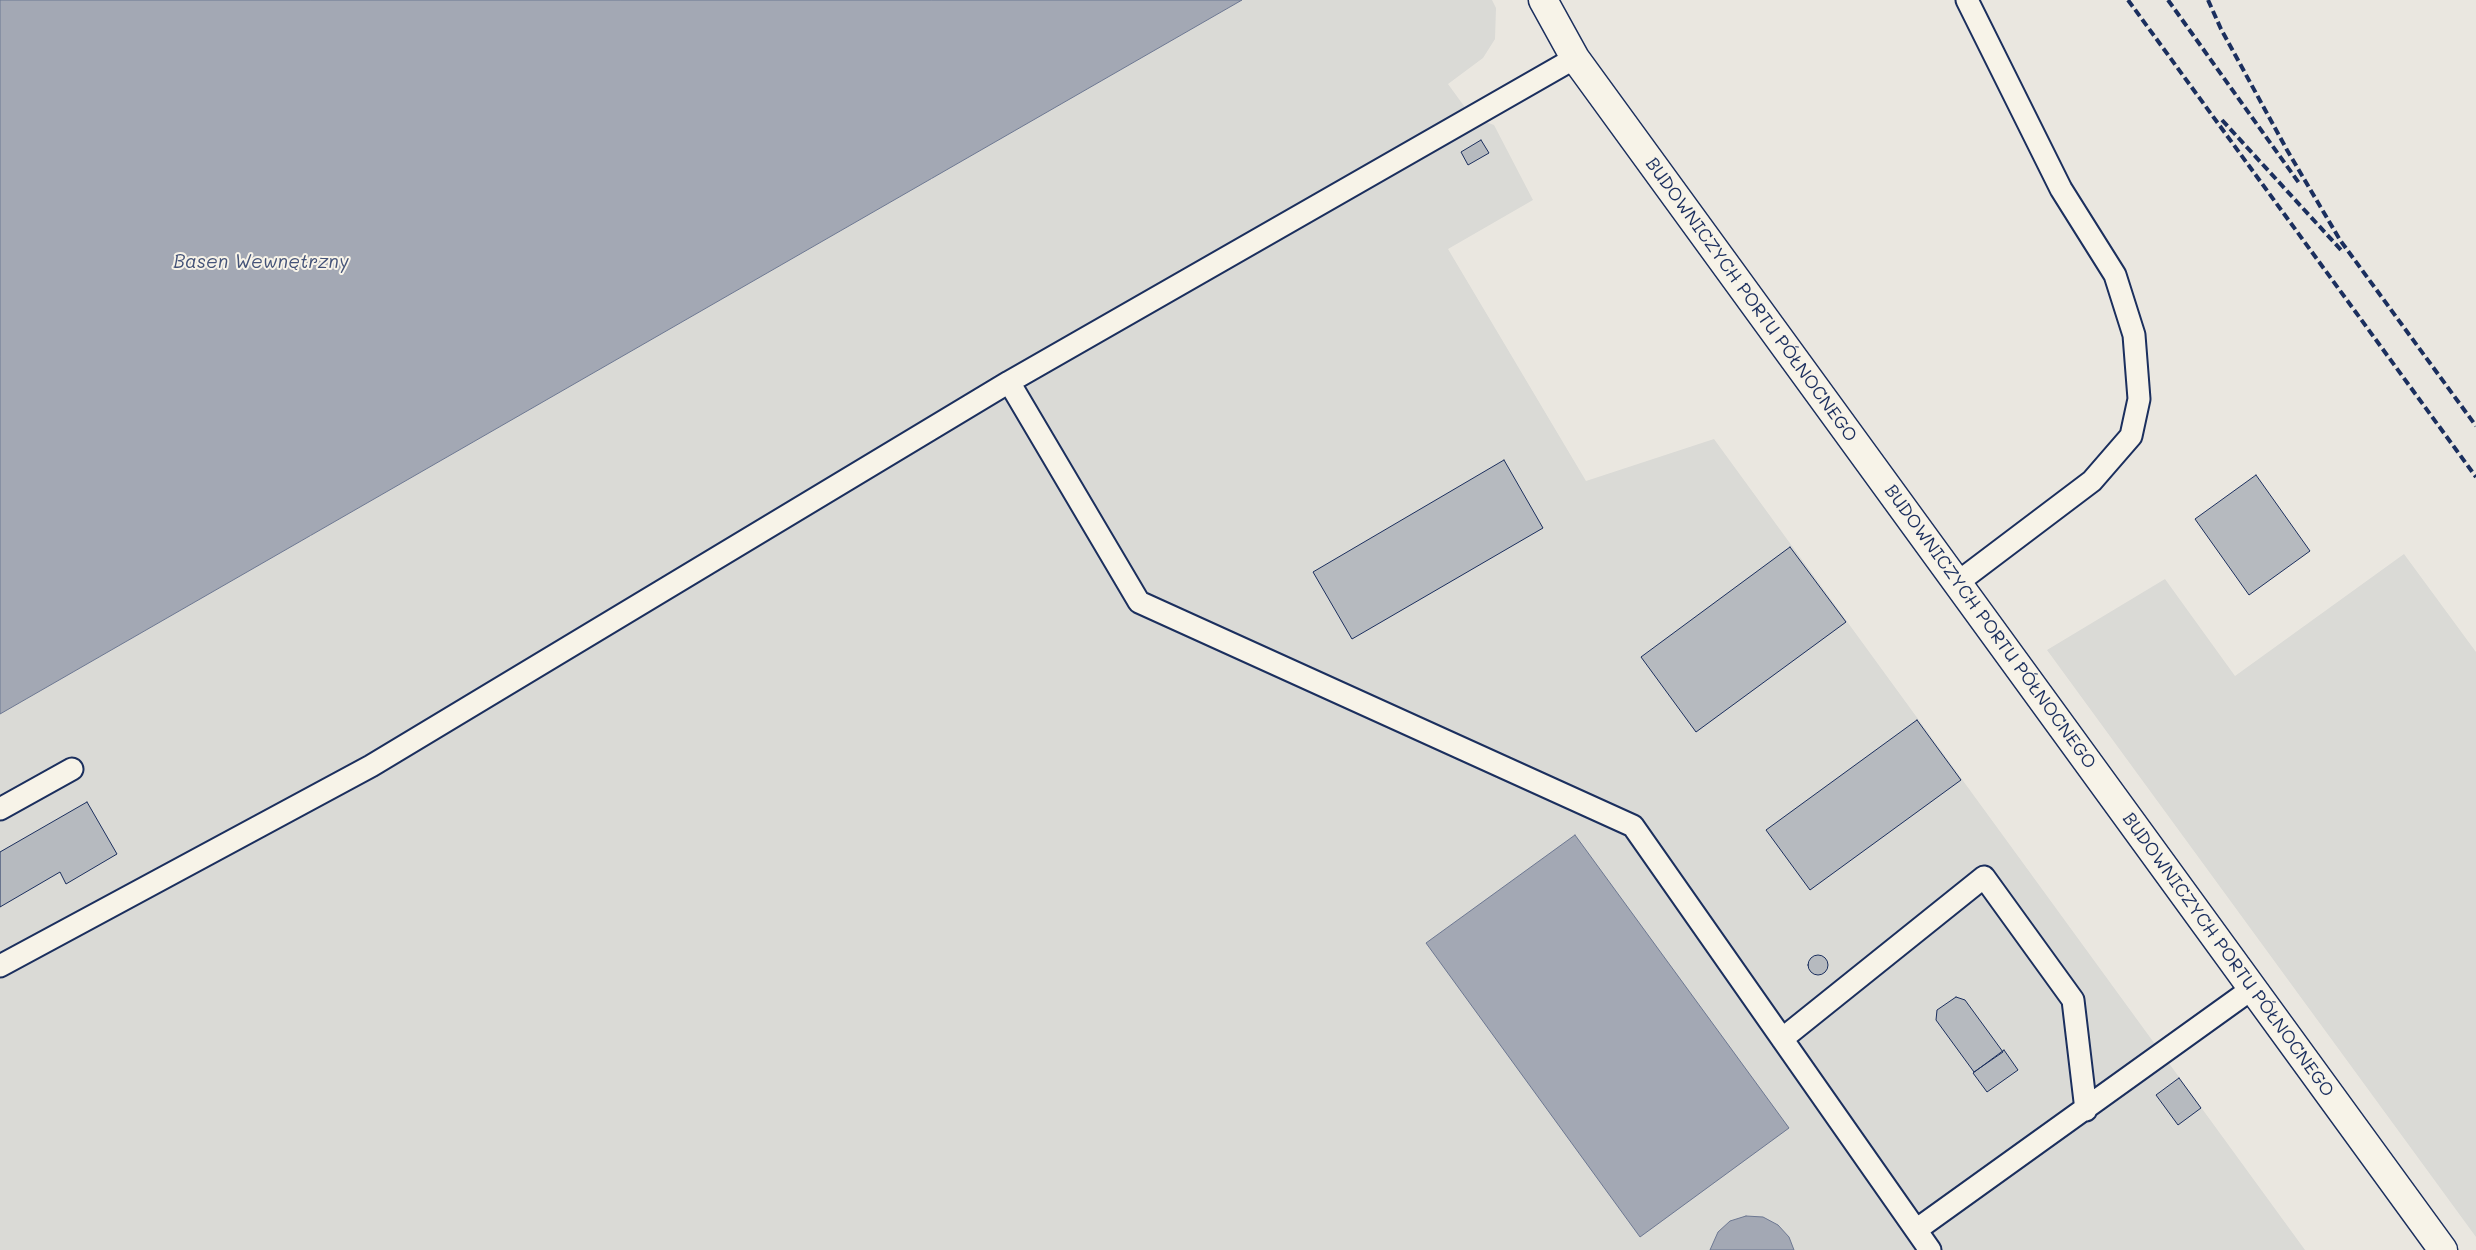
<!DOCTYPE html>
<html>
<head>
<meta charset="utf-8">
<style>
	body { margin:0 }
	canvas { display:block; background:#eae7e0 }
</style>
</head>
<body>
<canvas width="2476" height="1250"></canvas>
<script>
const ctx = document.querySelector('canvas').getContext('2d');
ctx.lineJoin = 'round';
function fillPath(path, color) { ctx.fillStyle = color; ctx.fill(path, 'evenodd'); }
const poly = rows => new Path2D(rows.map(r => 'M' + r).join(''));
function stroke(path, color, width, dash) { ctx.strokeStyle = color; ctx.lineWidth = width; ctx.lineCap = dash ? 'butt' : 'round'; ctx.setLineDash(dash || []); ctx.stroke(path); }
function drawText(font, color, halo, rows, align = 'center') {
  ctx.font = font + ' Mali,sans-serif'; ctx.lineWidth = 4; ctx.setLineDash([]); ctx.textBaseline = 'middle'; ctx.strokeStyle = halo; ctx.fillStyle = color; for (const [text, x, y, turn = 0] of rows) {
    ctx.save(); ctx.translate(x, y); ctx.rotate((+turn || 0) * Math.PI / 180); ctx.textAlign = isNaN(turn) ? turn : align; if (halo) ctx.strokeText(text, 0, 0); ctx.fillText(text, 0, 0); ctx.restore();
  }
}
fillPath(poly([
	[1242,0,1492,0,1496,8,1495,39,1483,58,1448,84,1472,117,1494,125,1533,200,1448,249,1586,481,1714,439,2305,1250,0,1250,0,714],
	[2404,554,2476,652,2476,1237,2047,650,2165,579,2235,676]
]), '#dadad6');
const water = poly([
	[0,0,1242,0,0,714,0,0],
	[1575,835,1789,1128,1640,1237,1426,943,1575,835],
	[1746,1216,1763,1217,1778,1225,1789,1237,1794,1250,1710,1250,1718,1232,1730,1221,1746,1216]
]);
fillPath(water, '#a3a8b4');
stroke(water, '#6d7892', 1);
const building = poly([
	[1481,140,1489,153,1468,165,1461,152,1481,140],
	[1504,460,1543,528,1352,639,1313,572,1504,460],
	[2256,475,2310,551,2249,595,2195,519,2256,475],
	[1790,547,1846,622,1696,732,1641,657,1790,547],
	[1917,720,1961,780,1810,890,1766,830,1917,720],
	[87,802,117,854,66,884,60,872,0,907,0,852,87,802],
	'1808 965a10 10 0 1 1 20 0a10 10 0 1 1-20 0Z',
	[1956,997,1965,1000,2003,1052,1974,1072,1936,1020,1937,1010,1956,997],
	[2004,1050,2018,1070,1987,1092,1973,1073,2004,1050],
	[2179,1078,2201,1108,2178,1125,2156,1095,2179,1078]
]);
fillPath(building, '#b6babf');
stroke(building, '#1b2f5e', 1);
const service = poly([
	[1575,58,1009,382,1139,602,1633,826,1930,1250],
	[1957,583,2092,481,2131,436,2139,399,2134,335,2115,275,2061,189,1967,0],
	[0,809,72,769],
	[0,966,371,766,1009,382],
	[1782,1039,1984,877,2073,1000,2086,1110],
	[1916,1230,2253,988]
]);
const minor = poly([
	[1543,0,1575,58,2443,1250]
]);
stroke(service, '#1b2f5e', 25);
stroke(minor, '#1b2f5e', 31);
stroke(service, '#f7f3e8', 21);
stroke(minor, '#f7f3e8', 28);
stroke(poly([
	[2128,0,2476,477],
	[2168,0,2299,183],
	[2208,0,2221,29,2287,150,2340,240,2476,426],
	[2222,120,2342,251]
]), '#1b2f5e', 4, [8, 4]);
drawText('18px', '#1b2f5e', '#f7f3e8', [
	["BUDOWNICZYCH PORTU PÓŁNOCNEGO",1751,300,54],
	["BUDOWNICZYCH PORTU PÓŁNOCNEGO",1990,627,54],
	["BUDOWNICZYCH PORTU PÓŁNOCNEGO",2228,955,54]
]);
drawText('italic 19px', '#445378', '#f7f3e8', [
	["Basen Wewnętrzny",261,262]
]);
</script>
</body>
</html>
